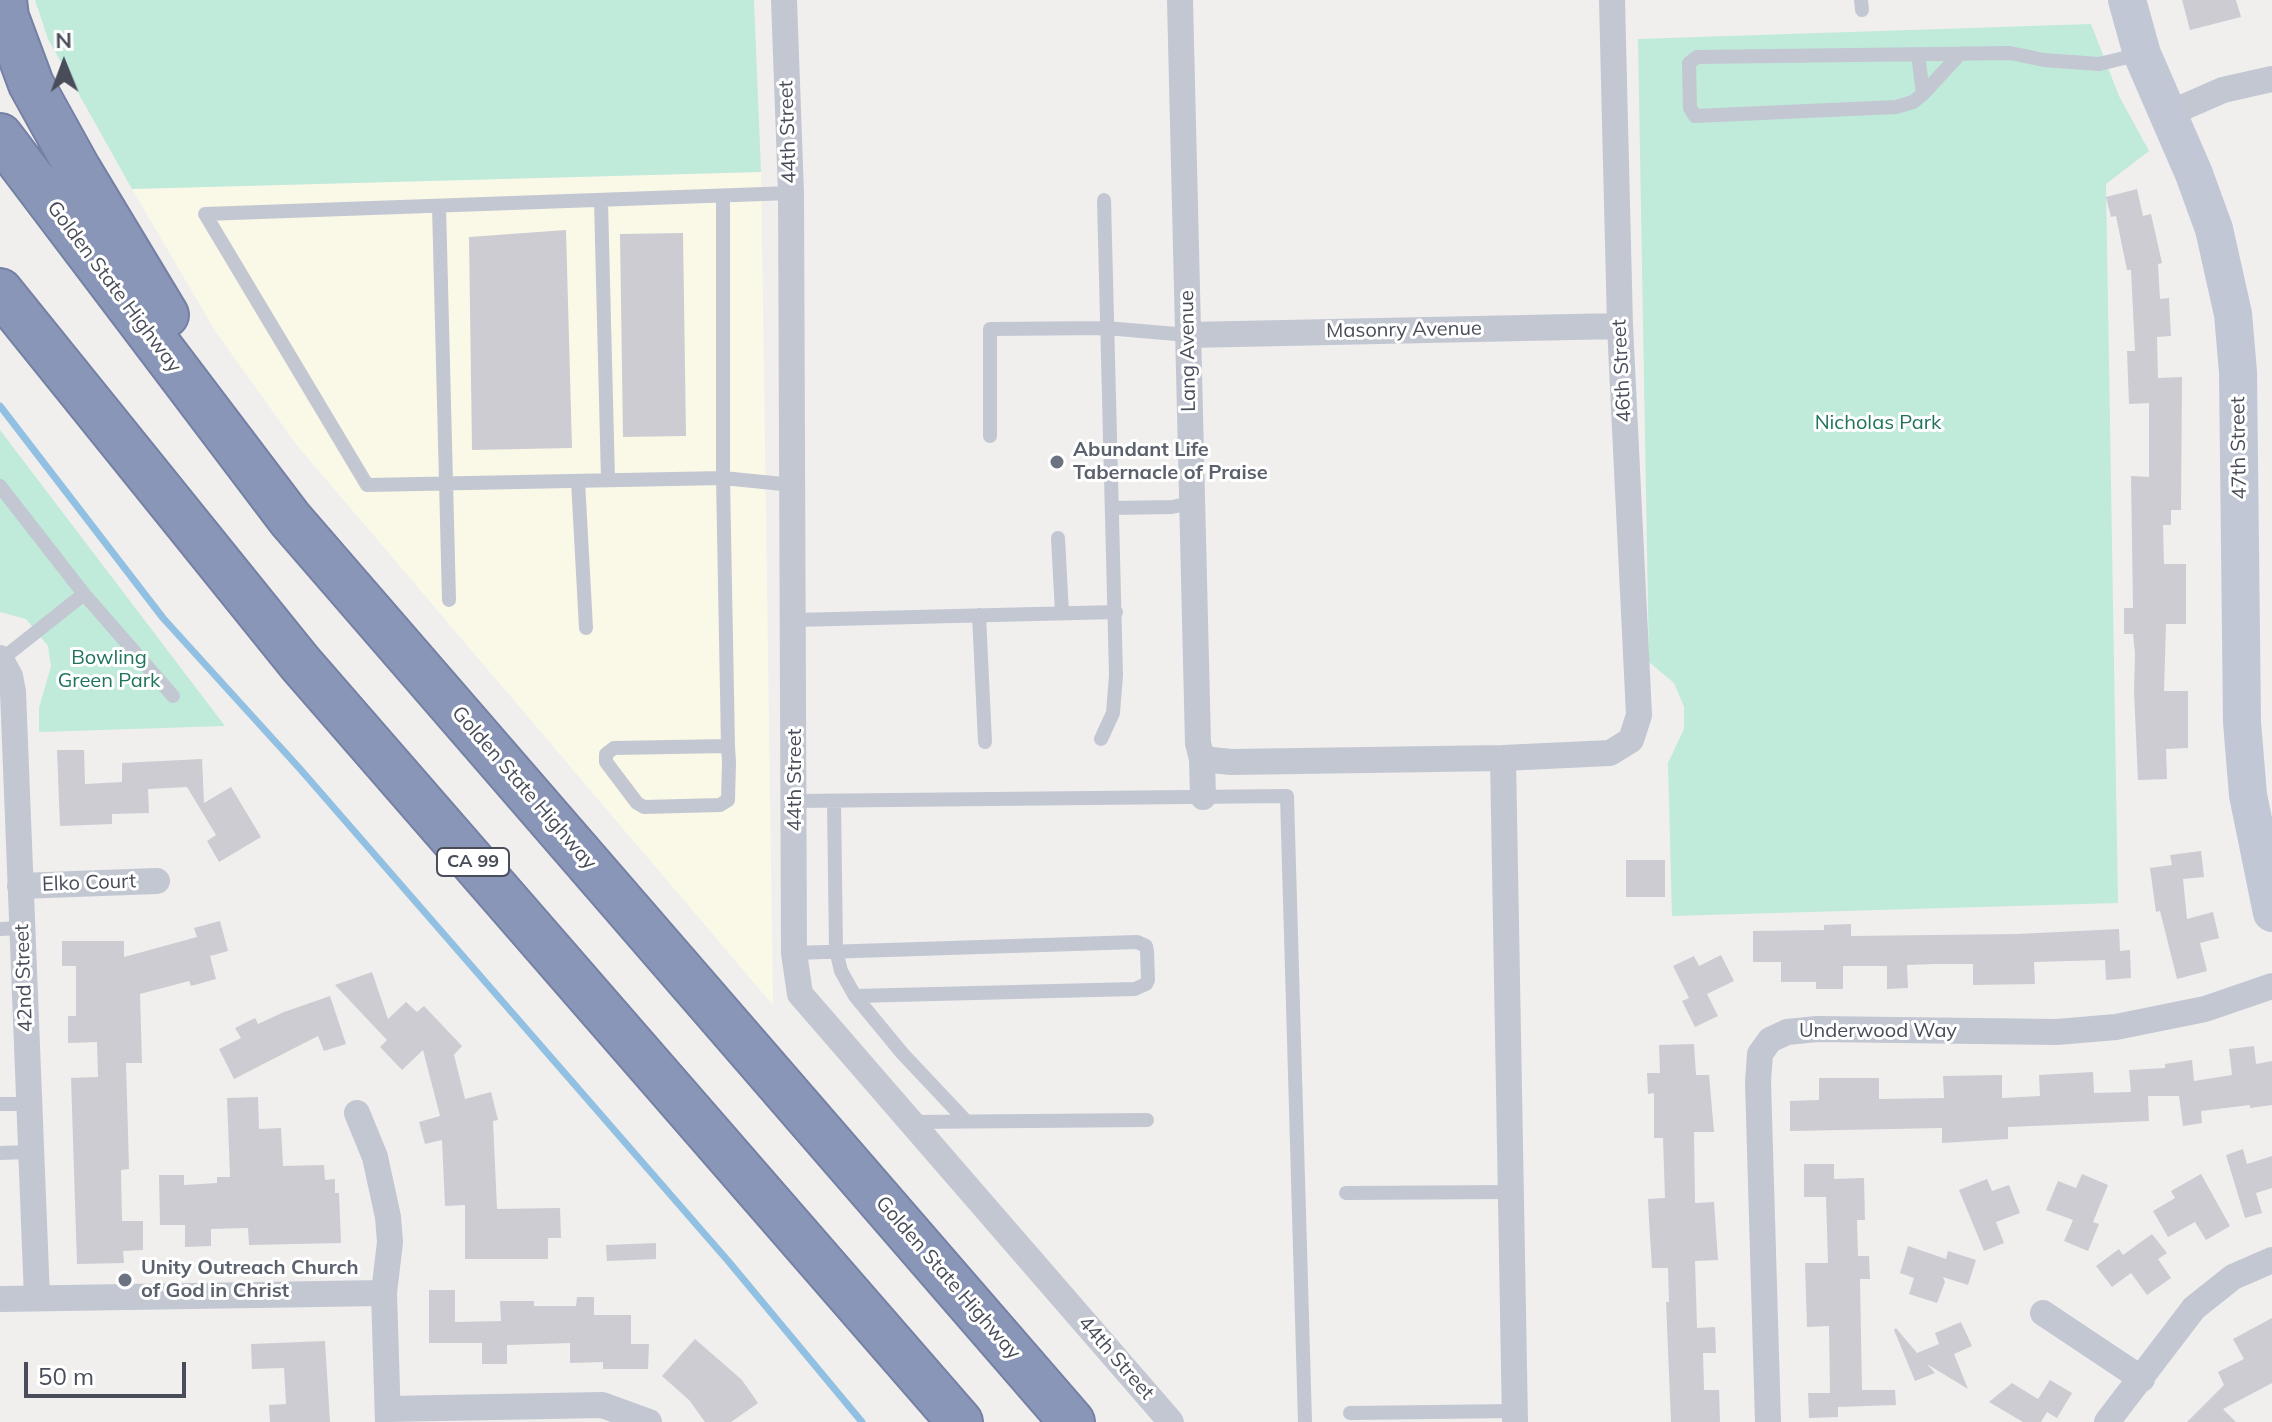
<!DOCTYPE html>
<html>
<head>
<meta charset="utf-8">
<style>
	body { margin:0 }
	#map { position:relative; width:2272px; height:1422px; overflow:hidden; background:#f0efee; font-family:Mulish,sans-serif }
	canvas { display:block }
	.north { position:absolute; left:24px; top:24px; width:80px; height:80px; -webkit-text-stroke:6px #fff; paint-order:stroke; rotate:359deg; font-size:22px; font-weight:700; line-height:32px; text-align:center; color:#484d59 }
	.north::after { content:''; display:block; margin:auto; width:28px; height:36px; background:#484d59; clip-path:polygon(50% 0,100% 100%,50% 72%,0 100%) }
	.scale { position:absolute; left:24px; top:1362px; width:162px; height:36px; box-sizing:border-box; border:4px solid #484d59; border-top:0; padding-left:10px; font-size:24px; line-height:28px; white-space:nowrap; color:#484d59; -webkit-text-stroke:6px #fff; paint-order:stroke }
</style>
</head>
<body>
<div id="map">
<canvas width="2272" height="1422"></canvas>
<div class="north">N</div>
<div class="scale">50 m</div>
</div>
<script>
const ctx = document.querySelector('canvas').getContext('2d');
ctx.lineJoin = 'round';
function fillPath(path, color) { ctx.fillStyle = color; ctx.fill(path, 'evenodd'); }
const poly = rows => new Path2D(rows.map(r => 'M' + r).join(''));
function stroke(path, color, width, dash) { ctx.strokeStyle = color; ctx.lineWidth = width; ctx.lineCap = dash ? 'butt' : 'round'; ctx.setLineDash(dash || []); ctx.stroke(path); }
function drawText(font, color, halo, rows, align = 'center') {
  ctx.font = font + ' Mulish,sans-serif'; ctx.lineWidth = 6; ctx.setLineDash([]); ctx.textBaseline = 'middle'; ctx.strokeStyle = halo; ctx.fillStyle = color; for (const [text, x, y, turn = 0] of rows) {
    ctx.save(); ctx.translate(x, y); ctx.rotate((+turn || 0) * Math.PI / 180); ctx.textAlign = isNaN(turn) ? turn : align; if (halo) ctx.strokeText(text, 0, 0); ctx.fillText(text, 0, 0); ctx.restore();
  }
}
fillPath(poly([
	[761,172,773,1005,296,444,216,332,132,189]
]), '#faf9e8');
fillPath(poly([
	[35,0,754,0,761,172,132,189,48,39],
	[2091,24,2119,96,2149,151,2106,184,2118,903,1672,916,1668,763,1684,729,1684,707,1674,683,1649,662,1638,39],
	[0,430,225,726,39,732,39,708,51,666,48,646,26,619,0,612]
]), '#c0eada');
stroke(poly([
	[0,406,163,618,301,770,729,1262,862,1422]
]), '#91c0e3', 7);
fillPath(poly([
	[2182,0,2236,0,2241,17,2190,30],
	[2137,189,2143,216,2151,214,2162,263,2158,264,2160,299,2169,298,2171,336,2157,337,2158,378,2182,377,2181,510,2171,510,2171,525,2163,525,2164,564,2186,564,2186,624,2166,624,2164,691,2188,691,2188,748,2166,749,2167,779,2138,780,2134,692,2135,654,2133,634,2124,634,2124,608,2133,608,2131,476,2149,477,2149,403,2129,404,2127,351,2135,351,2131,270,2127,270,2116,216,2111,217,2106,197],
	[566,230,572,448,472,450,469,237],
	[683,233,686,436,623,437,620,234],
	[57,750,84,750,85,784,122,782,122,763,202,759,204,803,231,787,261,837,219,862,207,841,216,835,187,787,148,789,149,813,112,814,112,824,60,826],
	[2201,851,2204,877,2183,879,2187,919,2213,912,2219,938,2200,943,2207,971,2177,979,2160,911,2156,912,2150,868,2172,865,2170,855],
	[1626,860,1665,860,1665,897,1626,897],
	[220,921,228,951,210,956,216,979,191,986,189,981,140,994,142,1063,126,1063,129,1169,121,1170,122,1221,143,1221,143,1250,123,1251,124,1263,77,1264,71,1078,98,1077,97,1042,68,1043,68,1016,76,1016,76,966,62,966,62,941,124,941,124,957,197,937,194,928],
	[1851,924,1851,936,2017,934,2119,929,2120,951,2130,950,2131,978,2106,980,2105,960,2034,962,2035,984,1973,985,1973,964,1935,964,1907,965,1908,988,1887,989,1887,966,1843,966,1843,989,1816,989,1816,982,1781,982,1781,962,1753,962,1753,931,1824,930,1824,925],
	[1721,955,1734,981,1707,994,1718,1016,1695,1027,1682,1001,1689,998,1673,966,1694,956,1699,966],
	[372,972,388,1019,406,1002,417,1012,424,1006,462,1046,454,1055,465,1099,491,1092,498,1120,493,1121,497,1209,560,1208,561,1238,548,1238,548,1259,465,1259,465,1205,445,1206,442,1140,425,1144,419,1122,440,1116,423,1050,402,1070,380,1047,387,1040,335,985],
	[330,996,346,1044,324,1051,318,1036,234,1079,219,1049,241,1038,235,1028,255,1018,258,1024,284,1012],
	[1694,1044,1696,1075,1709,1075,1714,1132,1694,1132,1695,1203,1714,1202,1718,1260,1695,1261,1697,1328,1715,1327,1716,1353,1703,1353,1704,1390,1719,1390,1720,1422,1671,1422,1666,1302,1669,1302,1668,1268,1652,1268,1649,1220,1648,1199,1665,1198,1663,1138,1654,1138,1654,1093,1648,1094,1647,1073,1660,1073,1659,1045],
	[2254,1046,2256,1064,2272,1061,2272,1105,2250,1108,2250,1105,2201,1111,2202,1123,2183,1126,2179,1096,2148,1096,2149,1121,2008,1127,2008,1139,1942,1143,1942,1128,1790,1131,1790,1101,1819,1100,1819,1078,1879,1078,1879,1099,1944,1098,1943,1076,2002,1075,2002,1098,2040,1096,2039,1075,2093,1072,2094,1093,2131,1092,2129,1070,2165,1068,2165,1064,2192,1060,2194,1081,2232,1075,2229,1049],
	[258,1097,259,1129,281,1128,283,1166,324,1165,325,1180,335,1179,335,1193,339,1193,341,1243,249,1245,248,1228,211,1229,211,1246,185,1247,185,1225,160,1225,159,1175,184,1175,184,1185,217,1183,217,1177,230,1177,227,1098],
	[2243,1149,2247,1164,2272,1156,2272,1188,2256,1193,2262,1213,2245,1218,2226,1155],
	[1804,1164,1834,1164,1834,1179,1864,1178,1865,1220,1857,1220,1858,1256,1869,1256,1870,1279,1860,1279,1862,1390,1895,1390,1896,1405,1838,1407,1838,1417,1809,1418,1808,1393,1830,1393,1829,1326,1807,1327,1805,1263,1828,1263,1826,1197,1804,1197],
	[2082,1174,2108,1185,2093,1222,2099,1224,2088,1251,2064,1241,2073,1220,2046,1210,2058,1181,2076,1188],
	[2201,1174,2230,1226,2206,1240,2195,1222,2168,1237,2153,1211,2175,1198,2171,1191],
	[1987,1179,1992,1191,2009,1185,2020,1213,1996,1222,2004,1243,1984,1251,1959,1190],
	[2152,1234,2167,1253,2158,1259,2171,1278,2147,1295,2131,1273,2112,1287,2096,1266,2119,1249,2123,1255],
	[656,1243,656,1259,607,1261,606,1245],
	[1908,1246,1946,1259,1948,1251,1976,1260,1968,1285,1943,1277,1945,1282,1937,1303,1909,1294,1914,1278,1900,1273],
	[429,1290,455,1290,455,1322,501,1321,500,1301,534,1301,534,1306,576,1306,577,1297,594,1297,594,1315,631,1315,631,1344,649,1344,648,1369,603,1369,603,1362,570,1363,570,1343,507,1345,507,1364,482,1364,482,1343,429,1343],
	[2272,1318,2272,1383,2223,1409,2236,1422,2187,1422,2224,1385,2218,1372,2244,1359,2233,1339],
	[1961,1322,1972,1346,1954,1354,1968,1389,1927,1364,1935,1373,1915,1381,1894,1330,1896,1328,1917,1353,1939,1344,1935,1333],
	[695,1339,742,1380,758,1403,731,1422,705,1422,689,1400,662,1376],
	[325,1341,330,1422,270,1422,269,1405,286,1404,284,1368,252,1369,251,1344],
	[2050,1380,2072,1393,2057,1418,2047,1412,2041,1422,2023,1422,1989,1402,2012,1383,2038,1399]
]), '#ccccd2');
const highway = poly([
	[4,0,6,17,31,84,78,169,166,315],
	[0,136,290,519,1072,1422],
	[0,291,300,663,960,1422]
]);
stroke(highway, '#7581a4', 48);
stroke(poly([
	[1861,0,1862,10],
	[1918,54,1923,94],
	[1959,55,1923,94,1913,102,1896,107,1695,116,1690,108,1689,63,1697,57,2010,53,2044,60,2099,64,2141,54],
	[791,193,205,214,367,485,723,478,793,485],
	[723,197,723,478,728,746,729,762,728,800,720,805,644,807,637,803,606,762,606,754,614,748,728,746],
	[601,201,608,480],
	[439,206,449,600],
	[990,436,990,329,1106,328,1188,335],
	[578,481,586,628],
	[0,486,84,594,173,696],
	[1113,508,1172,507,1191,503],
	[1058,538,1062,613],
	[979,615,985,742],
	[794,620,1116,612],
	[2,659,84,594],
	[1101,739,1113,713,1116,675,1104,200],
	[795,801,1287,796,1305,1422],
	[834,801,836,950,841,971,855,996,902,1053,966,1121],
	[0,929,21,928],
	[794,953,1137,942,1146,946,1147,951,1148,980,1146,984,1135,989,855,996],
	[0,1104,29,1104],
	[912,1122,1147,1120],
	[0,1153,31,1152],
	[1346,1193,1510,1192],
	[1350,1413,1514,1411]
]), '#c3c7d2', 14);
stroke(poly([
	[784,0,791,193,794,953,800,994,1171,1422],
	[1180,0,1198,743,1202,759,1203,797],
	[2168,114,2223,90,2272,79],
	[1188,335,1620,326],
	[0,658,10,676,13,692,37,1298],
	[1503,758,1515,1422],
	[1202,759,1231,762,1503,758,1610,753,1631,740,1639,715,1620,326,1612,0],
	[20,886,157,881],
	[357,1113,375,1157,388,1217,390,1242,384,1293,388,1422],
	[0,1299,384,1293],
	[2043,1313,2142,1379],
	[388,1409,602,1405,649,1422],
	[1768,1422,1758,1082,1760,1054,1770,1040,1787,1032,1817,1029,2057,1032,2116,1027,2205,1009,2272,986],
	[2107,1422,2194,1308,2233,1277,2272,1260]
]), '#c3c7d2', 26);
stroke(poly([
	[2127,0,2142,54,2194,174,2214,229,2233,314,2238,372,2242,722,2248,795,2272,913]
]), '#c2c7d5', 38);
stroke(highway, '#8a96b8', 44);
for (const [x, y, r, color] of [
	[1057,462,8,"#6b7280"],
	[125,1280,8,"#6b7280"]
]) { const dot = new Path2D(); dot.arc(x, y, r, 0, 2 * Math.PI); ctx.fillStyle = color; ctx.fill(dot); stroke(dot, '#fff', 3); }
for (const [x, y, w] of [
	[473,862,72]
]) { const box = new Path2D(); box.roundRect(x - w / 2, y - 14, w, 28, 6); ctx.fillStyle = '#fff'; ctx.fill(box); stroke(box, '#484d59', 2); }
drawText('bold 18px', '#484d59', null, [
	["CA 99",473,862]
]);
drawText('20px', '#484d59', '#fff', [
	["44th Street",788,132,-92],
	["Golden State Highway",114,287,53],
	["Masonry Avenue",1404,330,-1],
	["Lang Avenue",1188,351,-91],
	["46th Street",1622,371,-93],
	["47th Street",2239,448,-91],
	["44th Street",795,780,-90],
	["Golden State Highway",524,788,49],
	["Elko Court",89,883,-2],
	["42nd Street",24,978,-92],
	["Underwood Way",1878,1031],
	["Golden State Highway",948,1278,49],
	["44th Street",1116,1358,49]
]);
drawText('20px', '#20745c', '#fff', [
	["Nicholas Park",1878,423],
	["Bowling",109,658],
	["Green Park",109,681]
]);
drawText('bold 20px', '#5b616d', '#fff', [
	["Abundant Life",1073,450],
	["Tabernacle of Praise",1073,473],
	["Unity Outreach Church",141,1268],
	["of God in Christ",141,1291]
], 'left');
</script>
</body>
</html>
